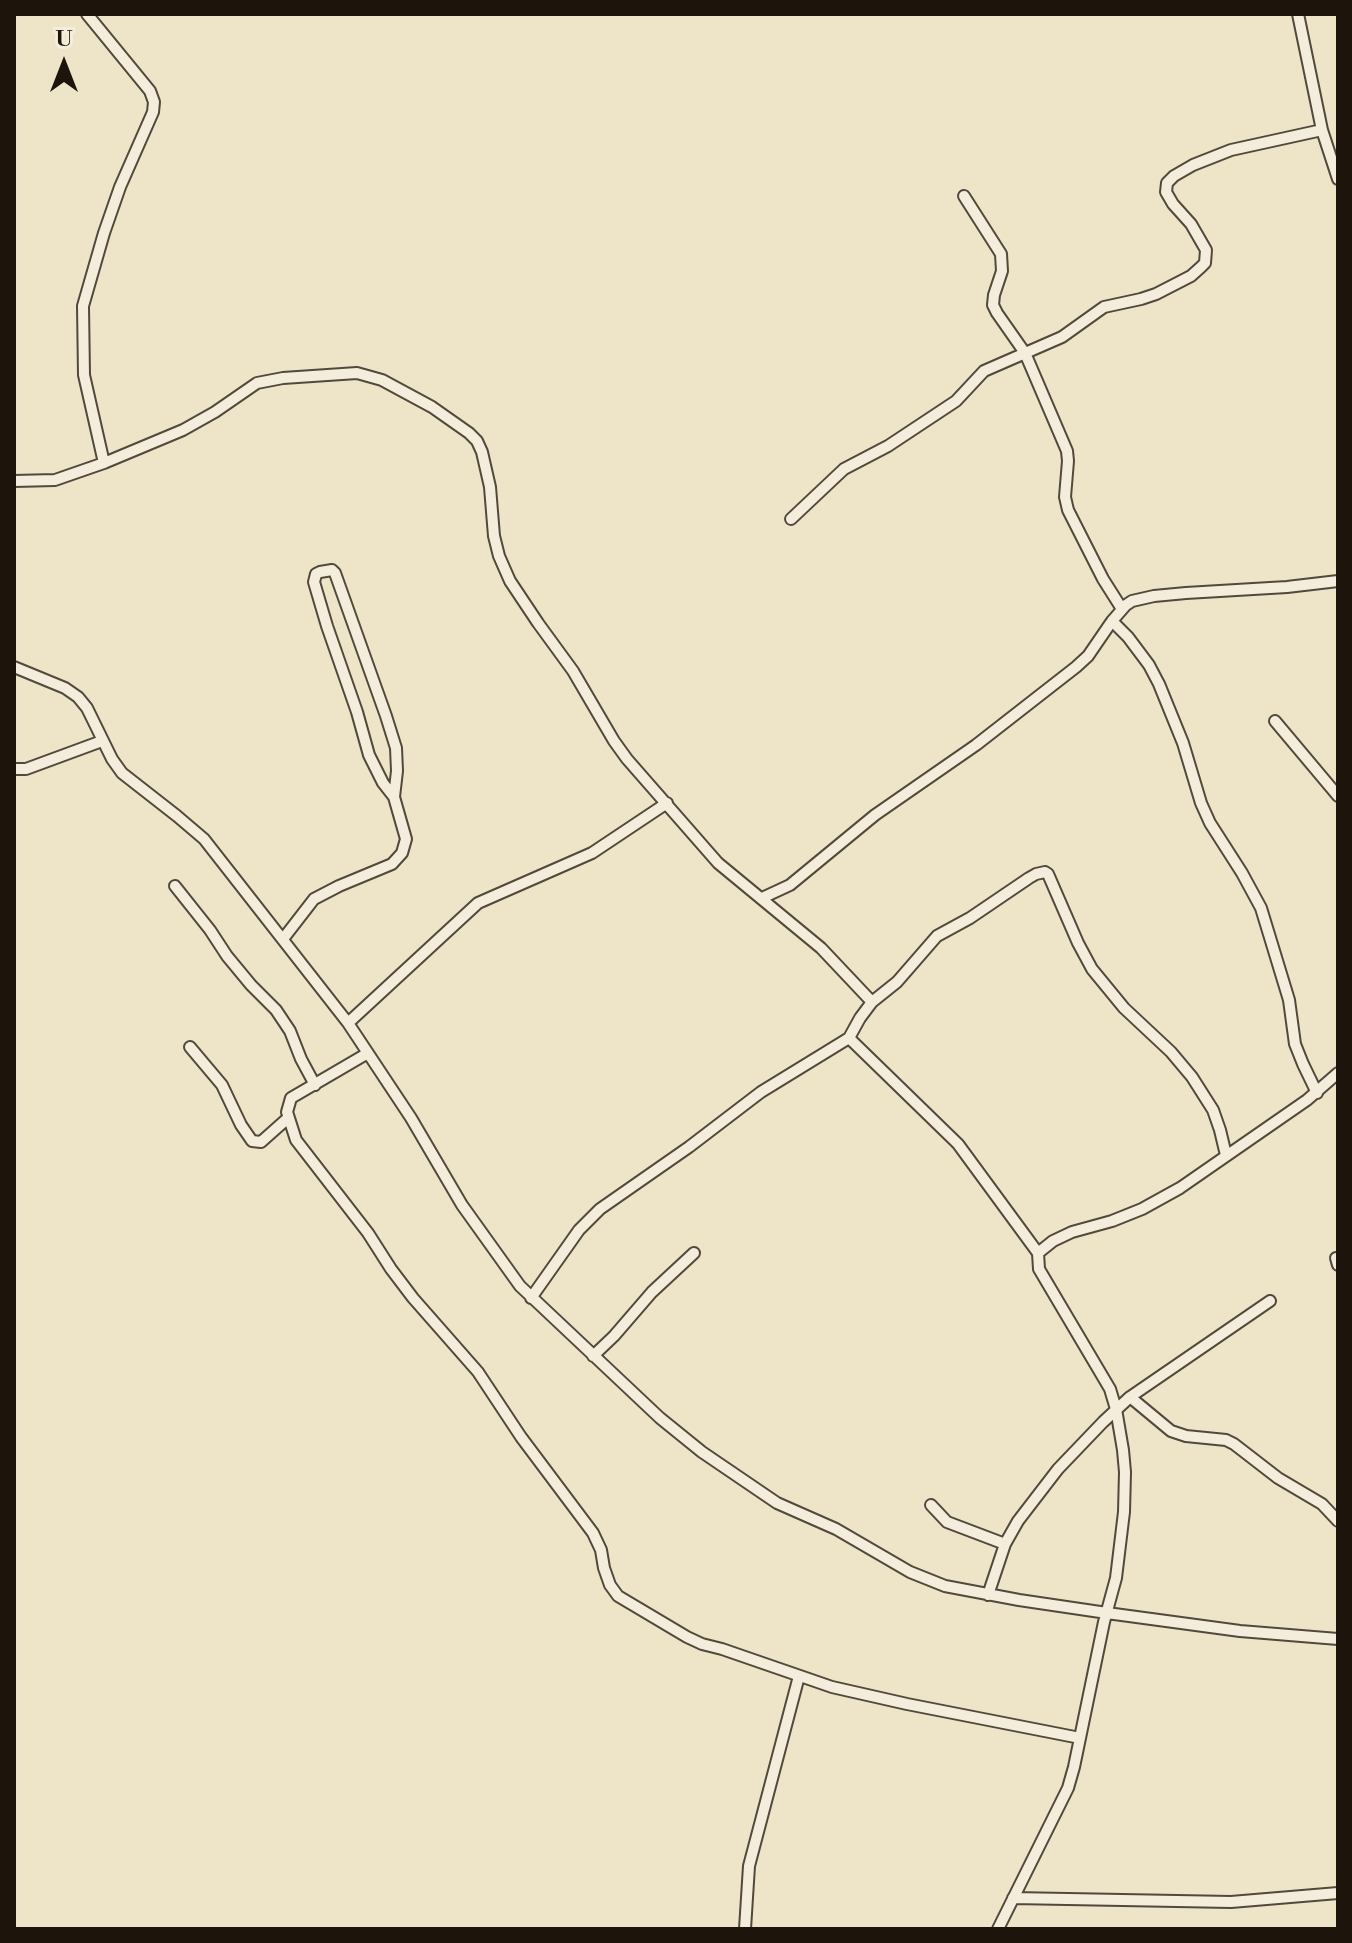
<!DOCTYPE html>
<html>
<head>
<meta charset="utf-8">
<style>
	body { margin:0 }
	#map { position:relative; width:1352px; height:1943px; overflow:hidden; background:#eee4c8; font-family:"Libre Bodoni",serif }
	canvas { display:block }
	.frame { position:absolute; inset:0; border:16px solid #1d150c; pointer-events:none }
	.north { position:absolute; left:24px; top:24px; width:80px; height:80px; -webkit-text-stroke:6px #f4eddb; paint-order:stroke; rotate:0deg; font-size:22px; font-weight:700; line-height:32px; text-align:center; color:#1d150c }
	.north::after { content:''; display:block; margin:auto; width:28px; height:36px; background:#1d150c; clip-path:polygon(50% 0,100% 100%,50% 72%,0 100%) }
</style>
</head>
<body>
<div id="map">
<canvas width="1352" height="1943"></canvas>
<div class="frame"></div>
<div class="north">U</div>
</div>
<script>
const ctx = document.querySelector('canvas').getContext('2d');
ctx.lineJoin = 'round';
const poly = rows => new Path2D(rows.map(r => 'M' + r).join(''));
function stroke(path, color, width, dash) { ctx.strokeStyle = color; ctx.lineWidth = width; ctx.lineCap = dash ? 'butt' : 'round'; ctx.setLineDash(dash || []); ctx.stroke(path); }
const minor = poly([
	[87,14,150,91,154,102,153,112,120,187,104,233,83,306,84,375,104,463],
	[1298,14,1322,130,1338,179],
	[964,196,1001,254,1002,271,994,295,993,305,997,313,1025,353,1067,451,1068,461,1065,497,1068,510,1103,579,1122,609],
	[14,481,55,480,104,463,183,430,215,412,257,383,283,378,357,373,382,380,432,407,469,433,477,441,482,452,490,487,494,536,499,556,510,581,538,623,573,671,614,741,627,759,718,863,821,948,872,1002,897,982,937,936,970,918,1029,878,1036,874,1045,872,1048,874,1078,943,1092,969,1124,1008,1171,1052,1192,1077,1213,1110,1220,1130,1226,1155],
	[791,519,844,469,888,446,956,401,984,371,1062,337,1104,307,1141,299,1156,294,1191,276,1201,267,1205,263,1206,250,1191,224,1173,204,1166,192,1167,183,1174,176,1193,165,1231,150,1322,130],
	[1112,621,1128,637,1149,665,1159,684,1183,743,1201,803,1210,823,1242,873,1261,908,1289,1000,1295,1044,1303,1064,1317,1093],
	[14,667,65,688,78,697,87,708,112,759,122,773,177,816,204,839,348,1023,411,1118,462,1205,520,1286,660,1418,702,1452,777,1503,836,1529,910,1572,945,1586,1019,1600,1107,1613,1240,1631,1338,1639],
	[1275,721,1338,796],
	[14,769,26,769,102,741],
	[175,886,210,930,227,956,251,985,276,1010,290,1031,301,1059,315,1085],
	[762,898,790,885,875,815,976,745,1076,667,1088,656,1112,621,1126,605,1132,601,1154,596,1186,593,1287,587,1338,581],
	[283,939,314,899,339,886,392,864,402,853,406,839,394,797,383,783,369,755,357,712,327,626,314,582,316,574,320,572,332,570,335,573,386,716,396,748,397,771,394,797],
	[872,1002,860,1018,849,1038,958,1144,1038,1253],
	[348,1023,478,903,592,853,667,803],
	[190,1047,222,1085,241,1125,252,1141,261,1142,288,1118],
	[368,1053,291,1098,287,1112,296,1140,368,1233,391,1269,413,1298,478,1372,521,1437,593,1533,601,1550,604,1568,610,1585,618,1596,687,1637,702,1644,722,1649,832,1687,907,1704,1080,1738],
	[1336,1258,1338,1265],
	[531,1298,579,1230,600,1209,689,1147,761,1092,849,1038],
	[593,1356,614,1336,652,1292,694,1253],
	[1130,1397,1171,1431,1186,1436,1226,1440,1234,1444,1278,1478,1322,1504,1338,1521],
	[931,1505,947,1522,1005,1544],
	[988,1595,1005,1544,1018,1521,1058,1469,1103,1422,1130,1397,1270,1301],
	[1013,1898,1231,1902,1338,1893],
	[745,1929,749,1866,799,1676],
	[998,1929,1068,1788,1074,1767,1104,1622,1116,1578,1124,1512,1125,1472,1123,1450,1116,1409,1110,1389,1039,1269,1038,1253,1053,1241,1072,1232,1112,1221,1142,1209,1180,1188,1307,1100,1338,1073]
]);
stroke(minor, '#51493b', 14);
stroke(minor, '#f4eddb', 10);
</script>
</body>
</html>
